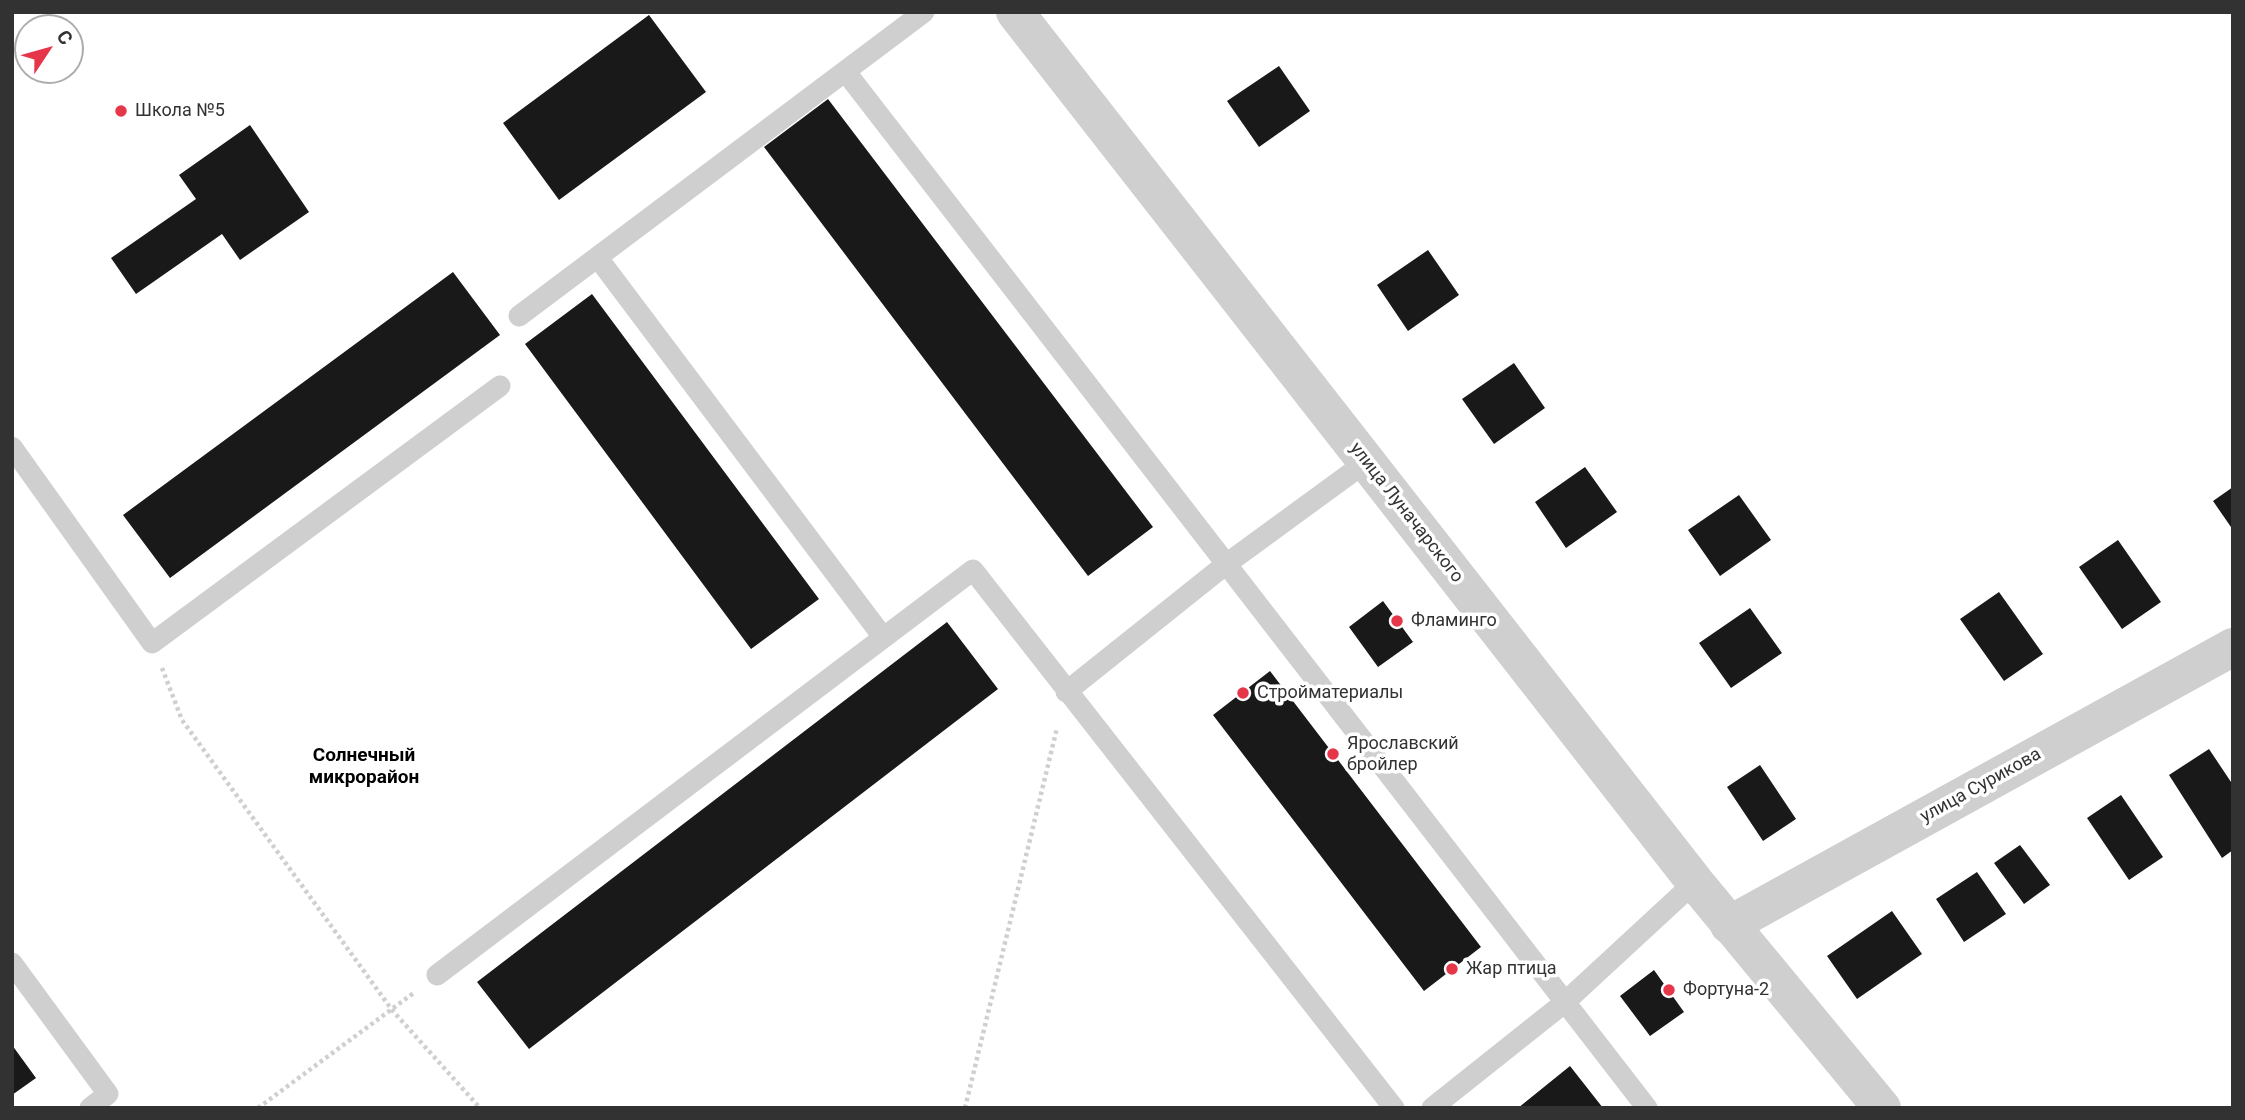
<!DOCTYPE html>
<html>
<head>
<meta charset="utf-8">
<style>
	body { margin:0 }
	#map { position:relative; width:2245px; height:1120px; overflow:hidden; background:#fff; font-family:Roboto,sans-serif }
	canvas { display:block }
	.frame { position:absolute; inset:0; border:14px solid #323232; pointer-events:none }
	.north { position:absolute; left:14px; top:14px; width:70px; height:70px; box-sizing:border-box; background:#fff; border:2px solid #adadad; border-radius:50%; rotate:54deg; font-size:19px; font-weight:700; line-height:28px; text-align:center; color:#323232 }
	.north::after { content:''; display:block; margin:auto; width:24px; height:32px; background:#e6364a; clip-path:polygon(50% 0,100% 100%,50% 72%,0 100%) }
</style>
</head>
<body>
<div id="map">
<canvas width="2245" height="1120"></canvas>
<div class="frame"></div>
<div class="north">С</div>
</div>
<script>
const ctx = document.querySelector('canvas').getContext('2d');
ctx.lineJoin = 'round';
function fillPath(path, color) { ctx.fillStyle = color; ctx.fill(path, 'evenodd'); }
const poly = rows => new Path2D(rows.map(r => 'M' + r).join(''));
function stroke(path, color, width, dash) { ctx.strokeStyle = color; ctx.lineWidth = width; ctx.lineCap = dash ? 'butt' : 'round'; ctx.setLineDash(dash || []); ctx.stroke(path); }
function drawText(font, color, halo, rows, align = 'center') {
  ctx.font = font + ' Roboto,sans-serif'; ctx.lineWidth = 7; ctx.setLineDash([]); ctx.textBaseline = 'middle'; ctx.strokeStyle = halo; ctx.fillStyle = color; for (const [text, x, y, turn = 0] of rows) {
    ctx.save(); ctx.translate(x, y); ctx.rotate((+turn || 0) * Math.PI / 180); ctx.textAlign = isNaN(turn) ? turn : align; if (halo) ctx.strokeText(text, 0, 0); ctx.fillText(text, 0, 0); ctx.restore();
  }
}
fillPath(poly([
	[649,15,706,92,559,200,503,123],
	[1279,66,1310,111,1259,147,1227,101],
	[828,99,1153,527,1088,576,764,147],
	[250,125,309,212,240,260,222,234,136,294,111,258,196,199,179,175],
	[1428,250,1459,295,1408,331,1377,285],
	[453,272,500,335,170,578,123,515],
	[592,294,819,599,751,649,525,344],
	[1514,363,1545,408,1494,444,1462,399],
	[1585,467,1617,512,1566,548,1535,502],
	[2233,487,2233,530,2213,501],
	[1739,495,1771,540,1720,576,1688,530],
	[2118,540,2161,602,2122,629,2079,567],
	[1999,592,2043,654,2004,681,1960,619],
	[1383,601,1413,642,1378,667,1349,627],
	[1750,608,1782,653,1731,688,1699,643],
	[947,622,998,689,529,1049,477,982],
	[1270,671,1481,947,1424,991,1213,715],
	[2209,749,2233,785,2233,850,2222,858,2169,775],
	[1760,765,1796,819,1763,841,1727,787],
	[2121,795,2163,857,2129,880,2087,818],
	[2020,845,2050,885,2024,904,1994,863],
	[1977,872,2006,914,1964,942,1936,899],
	[1892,911,1922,954,1857,999,1827,956],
	[1654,970,1684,1012,1650,1036,1620,996],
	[12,1045,36,1078,12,1095],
	[1570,1066,1603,1108,1518,1108]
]), '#191919');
stroke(poly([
	[162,668,182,720,392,1010,480,1108],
	[258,1108,415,992],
	[965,1108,1057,728]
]), '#cfcfcf', 4.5, [3.5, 3.5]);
stroke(poly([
	[845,71,1647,1108],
	[598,258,883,637],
	[519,316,924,12],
	[12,447,152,643,500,386],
	[1066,692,1225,565,1366,462],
	[12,963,108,1094,90,1108],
	[437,975,973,570,1394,1108],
	[1432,1108,1564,1003,1695,882]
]), '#cfcfcf', 21);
stroke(poly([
	[1729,925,2233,647]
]), '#cfcfcf', 38);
stroke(poly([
	[1015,12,1695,882,1882,1108]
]), '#cfcfcf', 38);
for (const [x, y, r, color] of [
	[121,111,7,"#e6364a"],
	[1397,621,7,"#e6364a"],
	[1243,693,7,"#e6364a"],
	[1333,754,7,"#e6364a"],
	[1452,969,7,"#e6364a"],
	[1669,990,7,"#e6364a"]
]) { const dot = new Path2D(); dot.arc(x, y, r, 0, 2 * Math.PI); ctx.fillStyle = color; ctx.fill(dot); stroke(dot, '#fff', 2.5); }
drawText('18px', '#323232', '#fff', [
	["Школа №5",135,111],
	["Фламинго",1411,621],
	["Стройматериалы",1257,693],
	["Ярославский",1347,744],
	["бройлер",1347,765],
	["Жар птица",1466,969],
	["Фортуна-2",1683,990]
], 'left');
drawText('18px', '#323232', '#fff', [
	["улица Луначарского",1406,513,52],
	["улица Сурикова",1981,786,-29]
]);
drawText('bold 19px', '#000', '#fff', [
	["Солнечный",364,756],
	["микрорайон",364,778]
]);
</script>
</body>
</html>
